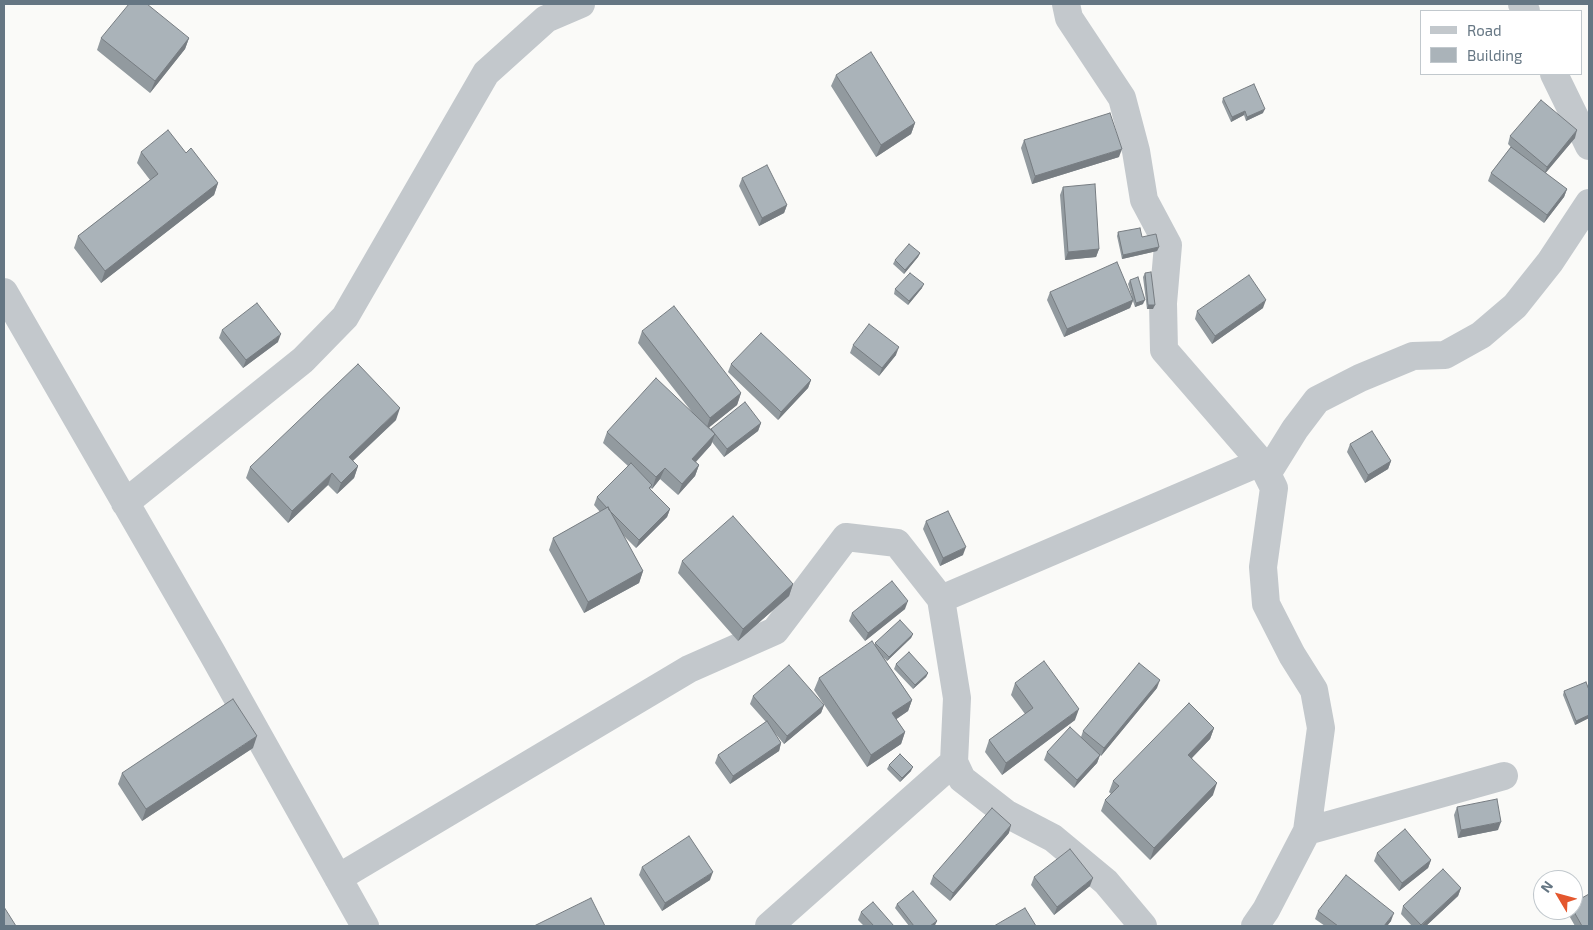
<!DOCTYPE html>
<html>
<head>
<meta charset="utf-8">
<style>
	body { margin:0 }
	#map { position:relative; width:1593px; height:930px; overflow:hidden; background:#fafaf8; font-family:"Exo 2",sans-serif }
	canvas { display:block }
	.frame { position:absolute; inset:0; border:5px solid #657683; pointer-events:none }
	.legend { position:absolute; left:1420px; top:10px; width:162px; height:65px; box-sizing:border-box; background:#fff; border:1px solid #c1c8cd; margin:0; padding:6px 9px; list-style:none; font-size:15px; color:#657683 }
	.legend li { display:flex; align-items:center; gap:10px; height:25px }
	.legend b { width:25px; border:1px solid #c1c8cd }
	.north { position:absolute; left:1533px; top:870px; width:50px; height:50px; box-sizing:border-box; background:#fff; border:1px solid #c1c8cd; border-radius:50%; rotate:307deg; font-size:14px; font-weight:700; line-height:20px; text-align:center; color:#657683 }
	.north::after { content:''; display:block; margin:auto; width:18px; height:22px; background:#e4572e; clip-path:polygon(50% 0,100% 100%,50% 72%,0 100%) }
</style>
</head>
<body>
<div id="map">
<canvas width="1593" height="930"></canvas>
<div class="frame"></div>
<ul class="legend">
<li><b style="height:6px;background:#c3c8cc"></b>Road</li>
<li><b style="height:14px;background:#aab3b9"></b>Building</li>
</ul>
<div class="north">N</div>
</div>
<script>
const ctx = document.querySelector('canvas').getContext('2d');
ctx.lineJoin = 'round';
const poly = rows => new Path2D(rows.map(r => 'M' + r).join(''));
function stroke(path, color, width, dash) { ctx.strokeStyle = color; ctx.lineWidth = width; ctx.lineCap = dash ? 'butt' : 'round'; ctx.setLineDash(dash || []); ctx.stroke(path); }
function fillPath(path, color) { ctx.fillStyle = color; ctx.fill(path, 'evenodd'); }
stroke(poly([
	[1066,4,1069,18,1122,98,1136,151,1144,200,1168,245,1163,303,1164,350,1261,462,1274,488,1263,567,1266,604,1292,655,1314,690,1321,728,1307,831,1266,910,1255,926],
	[1522,4,1526,11],
	[1554,74,1589,146],
	[4,292,211,651,365,926],
	[1267,474,1295,429,1317,400,1360,378,1413,356,1445,355,1481,335,1515,306,1550,262,1589,203],
	[125,503,303,360,345,317,486,73,546,19,581,4],
	[941,599,1261,462],
	[1307,831,1504,776],
	[338,878,689,669,775,631,846,537,897,543,941,599,957,698,954,762,962,779,1007,814,1053,838,1106,882,1143,926],
	[769,926,954,762]
]), '#c3c8cc', 28);
fillPath(poly([
	[101,38,189,38,185,49,150,93,97,50],
	[836,75,915,123,911,134,876,157,831,86],
	[1223,98,1263,113,1246,121,1244,115,1231,122,1222,102],
	[1510,136,1575,138,1545,173,1567,189,1564,197,1544,223,1488,181,1491,173,1511,147,1508,144],
	[1024,140,1119,157,1032,184,1021,148],
	[141,152,186,153,218,183,214,195,101,283,74,248,78,236,150,180,137,163],
	[742,178,787,205,784,213,759,226,739,186],
	[1063,187,1099,249,1096,257,1065,260,1060,195],
	[1118,232,1142,237,1159,247,1157,251,1122,259,1117,236],
	[920,253,918,257,904,274,893,264,895,260],
	[1145,273,1153,309,1147,309,1143,277],
	[1130,280,1143,304,1135,307,1133,301,1130,308,1064,337,1047,300,1050,292,1132,297,1128,284],
	[922,288,908,305,894,294,895,289],
	[1263,308,1212,344,1195,319,1197,311],
	[222,330,278,342,243,368,219,338],
	[642,331,741,393,737,405,709,427,711,429,761,423,758,431,724,457,712,442,711,445,696,462,699,465,695,476,678,495,660,479,652,489,651,488,650,489,670,509,667,517,636,548,623,535,643,571,639,583,584,613,549,550,553,538,600,512,594,505,597,497,628,466,603,443,607,432,692,412,638,343],
	[853,345,896,355,879,376,850,353],
	[731,364,811,380,808,388,778,420,728,372],
	[396,420,353,461,358,466,354,478,337,494,328,485,288,523,246,478,250,467],
	[1350,444,1391,461,1388,469,1365,483,1347,452],
	[926,521,963,555,940,566,923,529],
	[682,561,793,584,789,596,738,641,678,573],
	[905,609,865,641,849,621,852,613],
	[913,634,911,638,887,661,883,657,912,700,908,711,896,719,905,732,901,744,867,767,814,690,819,678,875,645,875,643],
	[896,664,928,673,926,677,913,689,894,669],
	[1015,683,1075,720,1002,775,985,752,989,740,1025,714,1011,695],
	[1157,688,1101,756,1100,755,1097,763,1074,788,1044,760,1047,752,1081,737,1083,731],
	[1589,690,1589,718,1575,725,1563,695,1564,691],
	[753,696,824,705,821,713,784,744,774,732,781,743,779,751,730,784,715,763,718,755,766,722,750,704],
	[1214,728,1210,739,1192,758,1213,795,1150,860,1101,811,1105,800,1111,794,1109,792,1113,781],
	[253,748,142,821,118,784,122,773],
	[889,765,911,771,900,782,887,769],
	[1457,807,1498,830,1458,838,1454,815],
	[1009,833,950,901,930,884,933,876],
	[1377,853,1431,860,1428,868,1399,891,1374,861],
	[642,867,710,880,662,911,639,875],
	[1034,877,1090,886,1054,915,1031,885],
	[1461,888,1458,896,1426,926,1412,926,1401,914,1403,906],
	[897,904,937,921,935,925,934,926,909,926,895,908],
	[1568,910,1573,910,1589,926,1575,926,1567,912],
	[1318,911,1391,921,1387,926,1325,926,1315,919],
	[861,912,894,926,864,926,858,920]
]), '#929a9f');
fillPath(poly([
	[189,38,185,49,150,93,155,81],
	[1265,109,1263,113,1246,121,1247,117],
	[1245,111,1244,115,1231,122,1232,117],
	[915,123,911,134,876,157,881,145],
	[1577,130,1575,138,1544,175,1547,167],
	[1122,149,1119,157,1032,184,1035,176],
	[218,183,214,195,101,283,105,271],
	[1567,189,1564,197,1544,223,1547,215],
	[787,205,784,213,759,226,762,218],
	[1159,247,1157,251,1122,259,1123,255],
	[1099,249,1096,257,1065,260,1068,252],
	[920,253,918,257,904,274,905,270],
	[924,284,922,288,908,305,909,301],
	[1133,300,1130,308,1064,337,1067,329],
	[1145,300,1143,304,1135,307,1136,303],
	[1266,300,1263,308,1212,344,1215,336],
	[1148,305,1155,305,1153,309,1147,309],
	[281,334,278,342,243,368,246,360],
	[899,347,896,355,879,376,882,368],
	[811,380,808,388,778,420,781,412],
	[741,393,737,405,706,430,710,418],
	[400,408,396,420,345,468,349,457],
	[761,423,758,431,724,457,727,449],
	[715,434,711,445,688,470,692,459],
	[1391,461,1388,469,1365,483,1368,475],
	[699,465,695,476,678,495,682,484],
	[358,466,354,478,337,494,341,483],
	[665,468,660,479,652,489,656,477],
	[332,473,328,485,288,523,292,511],
	[670,509,667,517,636,548,639,540],
	[966,547,963,555,940,566,943,558],
	[643,571,639,583,584,613,588,602],
	[793,584,789,596,738,641,743,629],
	[908,601,905,609,865,641,868,633],
	[913,634,911,638,887,661,889,657],
	[928,673,926,677,913,689,915,685],
	[1160,680,1157,688,1101,756,1104,748],
	[912,700,908,711,888,725,892,713],
	[824,705,821,713,784,744,787,736],
	[1079,709,1075,720,1002,775,1006,763],
	[1589,715,1589,718,1575,725,1576,721],
	[1214,728,1210,739,1184,766,1188,755],
	[905,732,901,744,867,767,871,755],
	[257,736,253,748,142,821,146,809],
	[781,743,779,751,730,784,733,776],
	[1100,755,1097,763,1074,788,1077,780],
	[913,767,911,771,900,782,902,778],
	[1217,783,1213,795,1150,860,1154,848],
	[1501,822,1498,830,1458,838,1461,830],
	[1011,825,1009,833,950,901,953,893],
	[1431,860,1428,868,1399,891,1402,883],
	[713,872,710,880,662,911,665,903],
	[1093,878,1090,886,1054,915,1057,907],
	[1461,888,1458,896,1426,926,1421,926],
	[1394,913,1391,921,1387,926,1384,926],
	[937,921,935,925,934,926,930,926]
]), '#777d82');
const building = poly([
	[129,4,147,4,189,38,155,81,101,38,129,4],
	[871,52,915,123,881,145,836,75,871,52],
	[1254,84,1265,109,1247,117,1245,111,1232,117,1223,98,1254,84],
	[1541,100,1577,130,1547,167,1510,136,1541,100],
	[1110,113,1122,149,1035,176,1024,140,1110,113],
	[168,130,186,153,191,148,218,183,105,271,78,236,158,174,141,152,168,130],
	[1511,147,1567,189,1547,215,1491,173,1511,147],
	[767,165,787,205,762,218,742,178,767,165],
	[1095,184,1099,249,1068,252,1063,187,1095,184],
	[1140,228,1142,237,1156,234,1159,247,1123,255,1118,232,1140,228],
	[909,244,920,253,905,270,895,260,909,244],
	[1117,262,1133,300,1067,329,1050,292,1117,262],
	[1151,272,1155,305,1148,305,1145,273,1151,272],
	[910,273,924,284,909,301,895,289,910,273],
	[1249,275,1266,300,1215,336,1197,311,1249,275],
	[1138,277,1145,300,1136,303,1130,280,1138,277],
	[257,303,281,334,246,360,222,330,257,303],
	[674,306,741,393,710,418,642,331,674,306],
	[869,324,899,347,882,368,853,345,869,324],
	[761,333,811,380,781,412,731,364,761,333],
	[358,364,400,408,349,457,358,466,341,483,332,473,292,511,250,467,358,364],
	[656,378,715,434,692,459,699,465,682,484,665,468,656,477,607,432,656,378],
	[745,402,761,423,727,449,711,429,745,402],
	[1372,431,1391,461,1368,475,1350,444,1372,431],
	[631,463,652,485,649,488,670,509,639,540,609,510,608,507,607,508,597,497,631,463],
	[608,507,643,571,588,602,553,538,608,507],
	[948,511,966,547,943,558,926,521,948,511],
	[733,516,793,584,743,629,682,561,733,516],
	[892,581,908,601,868,633,852,613,892,581],
	[900,620,913,634,889,657,875,643,900,620],
	[872,641,912,700,892,713,905,732,871,755,819,678,872,641],
	[909,652,928,673,915,685,896,664,909,652],
	[1044,661,1079,709,1006,763,989,740,1033,708,1015,683,1044,661],
	[1139,663,1160,680,1104,748,1083,731,1139,663],
	[789,665,824,705,787,736,753,696,789,665],
	[1586,682,1589,690,1589,715,1576,721,1564,691,1586,682],
	[233,699,257,736,146,809,122,773,233,699],
	[1189,703,1214,728,1188,755,1217,783,1154,848,1105,800,1119,786,1113,781,1189,703],
	[767,721,781,743,733,776,718,755,767,721],
	[1070,727,1100,755,1077,780,1047,752,1070,727],
	[900,754,913,767,902,778,889,765,900,754],
	[1497,799,1501,822,1461,830,1457,807,1497,799],
	[992,808,1011,825,953,893,933,876,992,808],
	[1405,829,1431,860,1402,883,1377,853,1405,829],
	[689,836,713,872,665,903,642,867,689,836],
	[1070,849,1093,878,1057,907,1034,877,1070,849],
	[1443,869,1461,888,1421,925,1403,906,1443,869],
	[1346,875,1394,913,1384,926,1338,926,1318,911,1346,875],
	[913,891,937,921,930,926,914,926,897,904,913,891],
	[1589,894,1589,926,1582,926,1573,910,1573,903,1589,894],
	[591,898,605,926,534,926,591,898],
	[873,902,894,926,874,926,861,912,873,902],
	[4,907,16,926,4,926,4,907],
	[1025,908,1036,926,994,926,1025,908]
]);
fillPath(building, '#aab3b9');
stroke(building, '#777d82', 1);
</script>
</body>
</html>
